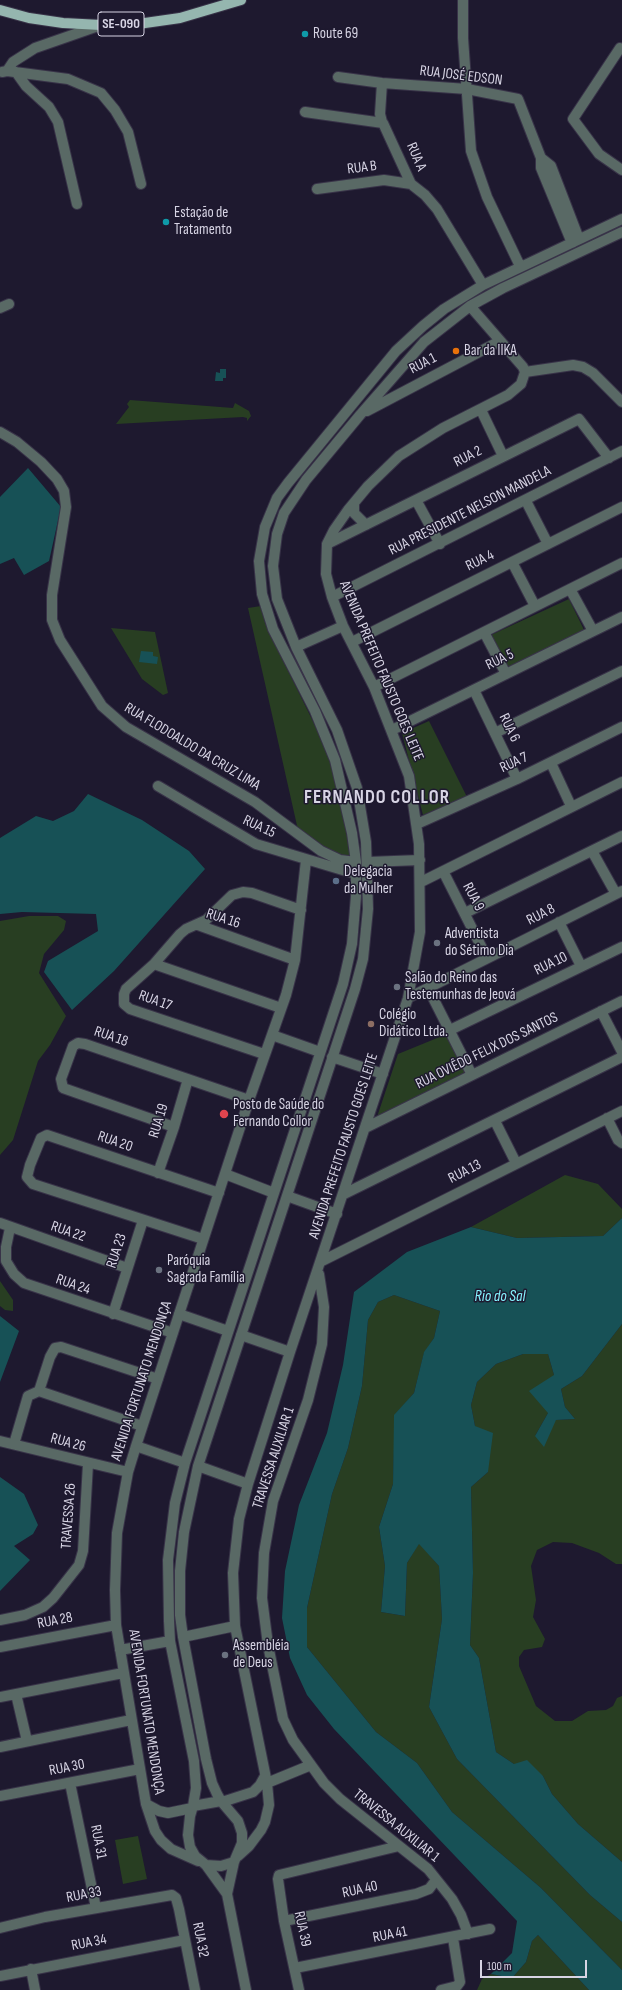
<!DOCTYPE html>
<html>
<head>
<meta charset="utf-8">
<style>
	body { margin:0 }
	#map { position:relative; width:622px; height:1990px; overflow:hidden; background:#1e192f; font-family:"Sofia Sans Condensed",sans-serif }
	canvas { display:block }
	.scale { position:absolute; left:480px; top:1960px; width:107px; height:18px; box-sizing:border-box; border:2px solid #d7d4e4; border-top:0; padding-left:5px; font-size:12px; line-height:14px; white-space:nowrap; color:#d7d4e4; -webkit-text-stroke:3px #1e192f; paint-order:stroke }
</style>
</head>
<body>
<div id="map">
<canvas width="622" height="1990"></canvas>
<div class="scale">100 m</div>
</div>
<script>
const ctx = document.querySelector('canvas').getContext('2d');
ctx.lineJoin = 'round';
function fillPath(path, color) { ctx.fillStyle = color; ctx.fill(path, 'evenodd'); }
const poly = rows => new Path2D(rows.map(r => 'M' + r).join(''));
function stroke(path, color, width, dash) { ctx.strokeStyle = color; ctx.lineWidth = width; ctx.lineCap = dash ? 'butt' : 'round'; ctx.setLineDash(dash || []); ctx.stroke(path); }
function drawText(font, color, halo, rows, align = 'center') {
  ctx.font = font + ' "Sofia Sans Condensed",sans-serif'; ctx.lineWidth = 3; ctx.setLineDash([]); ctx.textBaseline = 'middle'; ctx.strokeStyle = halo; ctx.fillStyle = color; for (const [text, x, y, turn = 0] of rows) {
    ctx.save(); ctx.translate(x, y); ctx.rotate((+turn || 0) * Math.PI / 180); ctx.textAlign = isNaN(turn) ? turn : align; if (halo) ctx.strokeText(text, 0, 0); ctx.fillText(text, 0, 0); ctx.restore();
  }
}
fillPath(poly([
	[130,400,233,408,235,403,249,411,251,416,247,421,247,418,243,417,116,424,129,407,127,404],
	[569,599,585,632,507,668,491,635],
	[261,606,271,636,332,760,347,824,350,859,348,868,298,830,248,608],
	[111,628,155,632,168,693,163,695,142,679],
	[429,721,467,797,423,815,402,733],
	[29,916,58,916,66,921,64,930,44,954,39,973,66,1016,50,1045,38,1061,13,1140,0,1155,0,921],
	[447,1034,468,1073,377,1117,398,1054],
	[565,1175,598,1184,622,1209,622,1218,603,1236,517,1238,471,1227],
	[0,1281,13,1300,13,1311,5,1310,0,1306],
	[394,1295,440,1311,434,1338,424,1353,414,1393,395,1415,393,1484,379,1527,385,1566,381,1612,405,1616,407,1563,419,1543,439,1566,442,1619,429,1707,457,1759,590,1895,622,1922,622,1970,541,1888,452,1812,417,1763,376,1732,307,1647,307,1608,332,1494,348,1448,362,1386,368,1320,378,1302],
	[622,1324,622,1564,616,1564,599,1553,572,1543,553,1542,537,1550,531,1566,536,1600,533,1617,545,1639,542,1647,524,1650,519,1657,519,1666,536,1706,555,1721,572,1721,588,1711,606,1710,613,1706,617,1698,622,1696,622,1862,578,1824,552,1794,543,1776,514,1764,496,1752,479,1658,470,1645,473,1573,471,1487,488,1472,475,1426,471,1405,477,1382,496,1364,523,1354,548,1354,554,1375,548,1413,535,1436,556,1420,575,1419,565,1407,561,1389,582,1376],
	[138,1836,147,1879,123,1884,115,1840],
	[538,1935,589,1990,477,1990,482,1979,491,1974,512,1978,526,1962,532,1941]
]), '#283e22');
fillPath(poly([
	[220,369,226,369,226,378,223,378,223,381,215,381,216,372,220,373],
	[28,468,61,507,49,561,24,575,14,558,0,564,0,497],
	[141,651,153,652,153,656,158,657,157,664,139,662],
	[88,794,142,820,189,851,205,869,114,971,72,1010,44,972,48,961,98,931,96,914,22,912,0,914,0,838,36,816,53,821,74,811],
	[622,1218,622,1324,582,1376,561,1389,565,1407,575,1419,556,1420,544,1447,535,1436,548,1413,529,1391,554,1375,548,1354,523,1354,496,1364,477,1382,471,1405,475,1426,493,1433,488,1472,471,1487,473,1573,470,1645,479,1658,496,1752,514,1764,527,1760,543,1776,552,1794,578,1824,622,1862,622,1922,590,1895,457,1759,429,1707,442,1619,439,1566,419,1544,407,1563,405,1616,381,1612,385,1566,379,1527,393,1484,394,1415,414,1393,424,1352,434,1338,440,1311,394,1295,378,1302,368,1320,362,1386,348,1448,332,1494,307,1608,307,1647,376,1732,417,1763,452,1812,541,1888,622,1970,622,1990,589,1990,538,1935,532,1941,526,1962,512,1978,491,1974,512,1953,517,1921,334,1729,307,1695,290,1658,282,1618,285,1571,299,1505,327,1433,343,1365,354,1292,407,1252,471,1227,517,1238,603,1236],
	[0,1316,19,1331,0,1382],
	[0,1477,24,1494,38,1525,33,1534,14,1546,30,1560,0,1591]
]), '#175156');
const minor = poly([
	[463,0,463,38,471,151,487,197,520,266],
	[620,48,573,119,599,154,622,170],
	[7,71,68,79,101,93,115,110,128,132,141,184],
	[2,72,7,71,13,62,35,48,101,25],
	[16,72,26,86,49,107,58,122,77,204],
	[338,77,382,83,467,89,518,99,541,158,541,168,572,243],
	[305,112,383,123,411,184,425,195,437,209,483,285],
	[382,122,380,114,382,83],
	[541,158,551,166,579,239],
	[317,189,384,180,411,184],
	[0,308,9,304],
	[525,372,573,365,583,367,593,373,622,402],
	[481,410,503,456],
	[367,411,500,341],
	[0,432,17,442,41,462,57,479,64,491,66,507,52,595,52,620,60,640,102,706,126,727,255,802,321,851,340,860,356,862],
	[416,500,440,544],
	[526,501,548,544],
	[354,503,354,513,366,525],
	[327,544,579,419,609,458],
	[512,562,535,606],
	[570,589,593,631],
	[332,597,622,451],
	[484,632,506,674],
	[352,642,622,507],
	[296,647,343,626],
	[374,687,622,563],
	[474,690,517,779],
	[392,730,622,617],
	[495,733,622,671],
	[551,763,571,806],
	[158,786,256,844,356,874],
	[417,824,517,779,622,727],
	[592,851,616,894],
	[368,862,420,860],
	[443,871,487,958],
	[421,882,622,782],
	[465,913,622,836],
	[559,922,581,966],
	[198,925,295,960],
	[154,964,281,1008],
	[428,988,472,1075],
	[408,998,622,891],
	[601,1011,622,1052],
	[450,1030,622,947],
	[272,1035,320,1052],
	[264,1054,130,1009,124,1004,124,994,126,989,154,964,180,934,186,929,206,920,232,895,243,892,252,893,301,910],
	[332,1057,383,1074],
	[607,1118,618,1140,622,1143],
	[495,1121,516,1163],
	[174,1127,63,1088,61,1079,73,1046,78,1043,85,1044,249,1100],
	[365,1128,622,1001],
	[158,1173,174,1127,188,1079],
	[225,1174,274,1193],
	[344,1194,622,1057],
	[287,1196,337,1214],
	[0,1223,127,1268],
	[10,1228,6,1247,6,1261,14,1274,24,1283,173,1333],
	[203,1239,33,1184,27,1177,30,1165,41,1138,47,1135,219,1193],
	[322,1261,622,1111],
	[113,1314,143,1220],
	[179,1314,228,1331],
	[241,1335,290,1352],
	[142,1426,39,1391,50,1357,55,1348,61,1347,158,1379],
	[0,1441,128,1472],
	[14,1444,28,1396,39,1391],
	[136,1446,185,1463],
	[198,1466,248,1484],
	[0,1620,25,1615,43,1607,53,1598,79,1565,83,1551,88,1464],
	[183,1637,235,1626],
	[0,1647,116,1625],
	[120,1650,170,1641],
	[16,1694,27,1741],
	[0,1697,123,1673],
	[0,1747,131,1720],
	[311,1765,293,1740,283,1719,268,1645,262,1598,264,1553,273,1501,308,1400,322,1344,324,1307,319,1274],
	[70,1783,96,1908],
	[267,1783,311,1765,324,1783,340,1799,428,1869,452,1899,461,1915,468,1934],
	[0,1796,140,1769],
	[221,1801,193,1806,190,1816,188,1835,190,1847,195,1856,206,1865,221,1866,234,1862,242,1843,242,1833,238,1821,221,1801,217,1794,212,1783,206,1759,183,1637,180,1615,180,1571,184,1532,198,1466,355,989,363,959,368,909,366,842,357,788,337,730,296,647,277,599,273,566,277,534,284,513,306,480,360,415,424,342,470,306,503,288,622,232],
	[222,1802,253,1792,260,1785,265,1776],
	[146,1804,159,1811,168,1813,192,1808],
	[193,1806,196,1788,194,1761,170,1641,169,1621,168,1560,175,1503,185,1463,343,984,352,944,356,896,356,862,352,833,335,760,315,711,273,629,262,594,259,561,265,527,277,498,288,483,396,351,423,326,444,309,483,285,622,219],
	[238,1856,249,1846,261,1830,265,1822,269,1805,267,1783,235,1626,233,1573,239,1519,248,1484,290,1352,408,998,420,932,419,844,409,776,374,687,343,626,332,597,326,574,327,544,334,530,348,510,368,486,399,456,443,428,508,395,521,384,525,372,523,367,470,306],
	[198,1861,171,1849,161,1840,155,1831,146,1804,116,1625,115,1590,117,1533,128,1472,136,1446,249,1100,286,995,295,960,306,860],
	[234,1862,227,1894,246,1990],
	[206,1865,227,1894],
	[284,1921,416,1894,429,1889,436,1880],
	[0,1928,45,1917,172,1895,176,1898,179,1909,195,1990],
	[295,1968,490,1929],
	[31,1969,35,1990],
	[0,1976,185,1940],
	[299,1990,284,1921,278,1879,279,1875,399,1846],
	[441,1990,457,1986,460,1982,453,1938]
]);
const major = poly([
	[0,10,29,18,63,23,101,25,138,24,180,18,241,0]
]);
stroke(minor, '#383348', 12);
stroke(major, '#383348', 12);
stroke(minor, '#596965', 10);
stroke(major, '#95b6af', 10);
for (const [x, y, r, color] of [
	[305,34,4,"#0f9aa8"],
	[166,222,4,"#0f9aa8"],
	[456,351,4,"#e8710a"],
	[336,881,4,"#5c6f8a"],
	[437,943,4,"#6b7280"],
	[397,987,4,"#6b7280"],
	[371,1024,4,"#8d6e63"],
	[224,1114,5,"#e0444e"],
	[159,1270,4,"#6b7280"],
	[225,1655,4,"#6b7280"]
]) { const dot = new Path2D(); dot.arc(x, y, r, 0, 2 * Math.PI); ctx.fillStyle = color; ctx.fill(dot); stroke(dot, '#1e192f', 1.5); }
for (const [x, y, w] of [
	[121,24,46]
]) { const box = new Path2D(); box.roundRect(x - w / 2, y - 12, w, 24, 3); ctx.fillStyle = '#1e192f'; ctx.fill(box); stroke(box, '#d7d4e4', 1); }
drawText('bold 14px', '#d7d4e4', null, [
	["SE-090",121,24]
]);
drawText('15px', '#d7d4e4', '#1e192f', [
	["Route 69",313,34],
	["Estação de",174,213],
	["Tratamento",174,230],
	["Bar da lIKA",464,351],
	["Delegacia",344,872],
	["da Mulher",344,889],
	["Adventista",445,934],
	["do Sétimo Dia",445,951],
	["Salão do Reino das",405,978],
	["Testemunhas de Jeová",405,995],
	["Colégio",379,1015],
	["Didático Ltda.",379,1032],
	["Posto de Saúde do",233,1105],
	["Fernando Collor",233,1122],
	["Paróquia",167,1261],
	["Sagrada Família",167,1278],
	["Assembléia",233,1646],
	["de Deus",233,1663]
], 'left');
drawText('15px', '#d7d4e4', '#1e192f', [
	["RUA JOSÉ EDSON",461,76,7],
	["RUA A",416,157,67],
	["RUA B",362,168,-7],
	["RUA 1",423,364,-27],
	["RUA 2",468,457,-27],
	["RUA PRESIDENTE NELSON MANDELA",470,511,-27],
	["RUA 4",480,561,-26],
	["RUA 5",500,660,-26],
	["AVENIDA PREFEITO FAUSTO GOES LEITE",381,671,67],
	["RUA 6",509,728,64],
	["RUA FLODOALDO DA CRUZ LIMA",192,747,31],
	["RUA 7",514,763,-25],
	["RUA 15",259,827,25],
	["RUA 9",473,897,62],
	["RUA 8",541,915,-27],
	["RUA 16",223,919,18],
	["RUA 10",551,964,-26],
	["RUA 17",155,1001,20],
	["RUA 18",111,1037,19],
	["RUA OVIÊDO FELIX DOS SANTOS",487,1051,-26],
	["RUA 19",159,1121,-73],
	["RUA 20",115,1142,19],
	["AVENIDA PREFEITO FAUSTO GOES LEITE",344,1146,-72],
	["RUA 13",465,1172,-27],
	["RUA 22",68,1232,19],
	["RUA 23",117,1251,-72],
	["RUA 24",73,1285,19],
	["AVENIDA FORTUNATO MENDONÇA",142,1381,-72],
	["RUA 26",68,1443,15],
	["TRAVESSA AUXILIAR 1",274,1458,-72],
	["TRAVESSA 26",69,1516,-86],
	["RUA 28",55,1621,-11],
	["AVENIDA FORTUNATO MENDONÇA",146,1712,81],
	["RUA 30",67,1768,-11],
	["TRAVESSA AUXILIAR 1",396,1826,39],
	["RUA 31",98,1842,79],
	["RUA 40",360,1890,-12],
	["RUA 33",84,1895,-11],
	["RUA 39",302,1929,78],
	["RUA 41",390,1935,-11],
	["RUA 32",200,1940,79],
	["RUA 34",89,1943,-11]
]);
drawText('italic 16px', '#85f4ff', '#1e192f', [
	["Rio do Sal",500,1297]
]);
ctx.letterSpacing = '1px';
drawText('bold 19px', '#d7d4e4', '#1e192f', [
	["FERNANDO COLLOR",377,798]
]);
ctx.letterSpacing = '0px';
</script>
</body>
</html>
